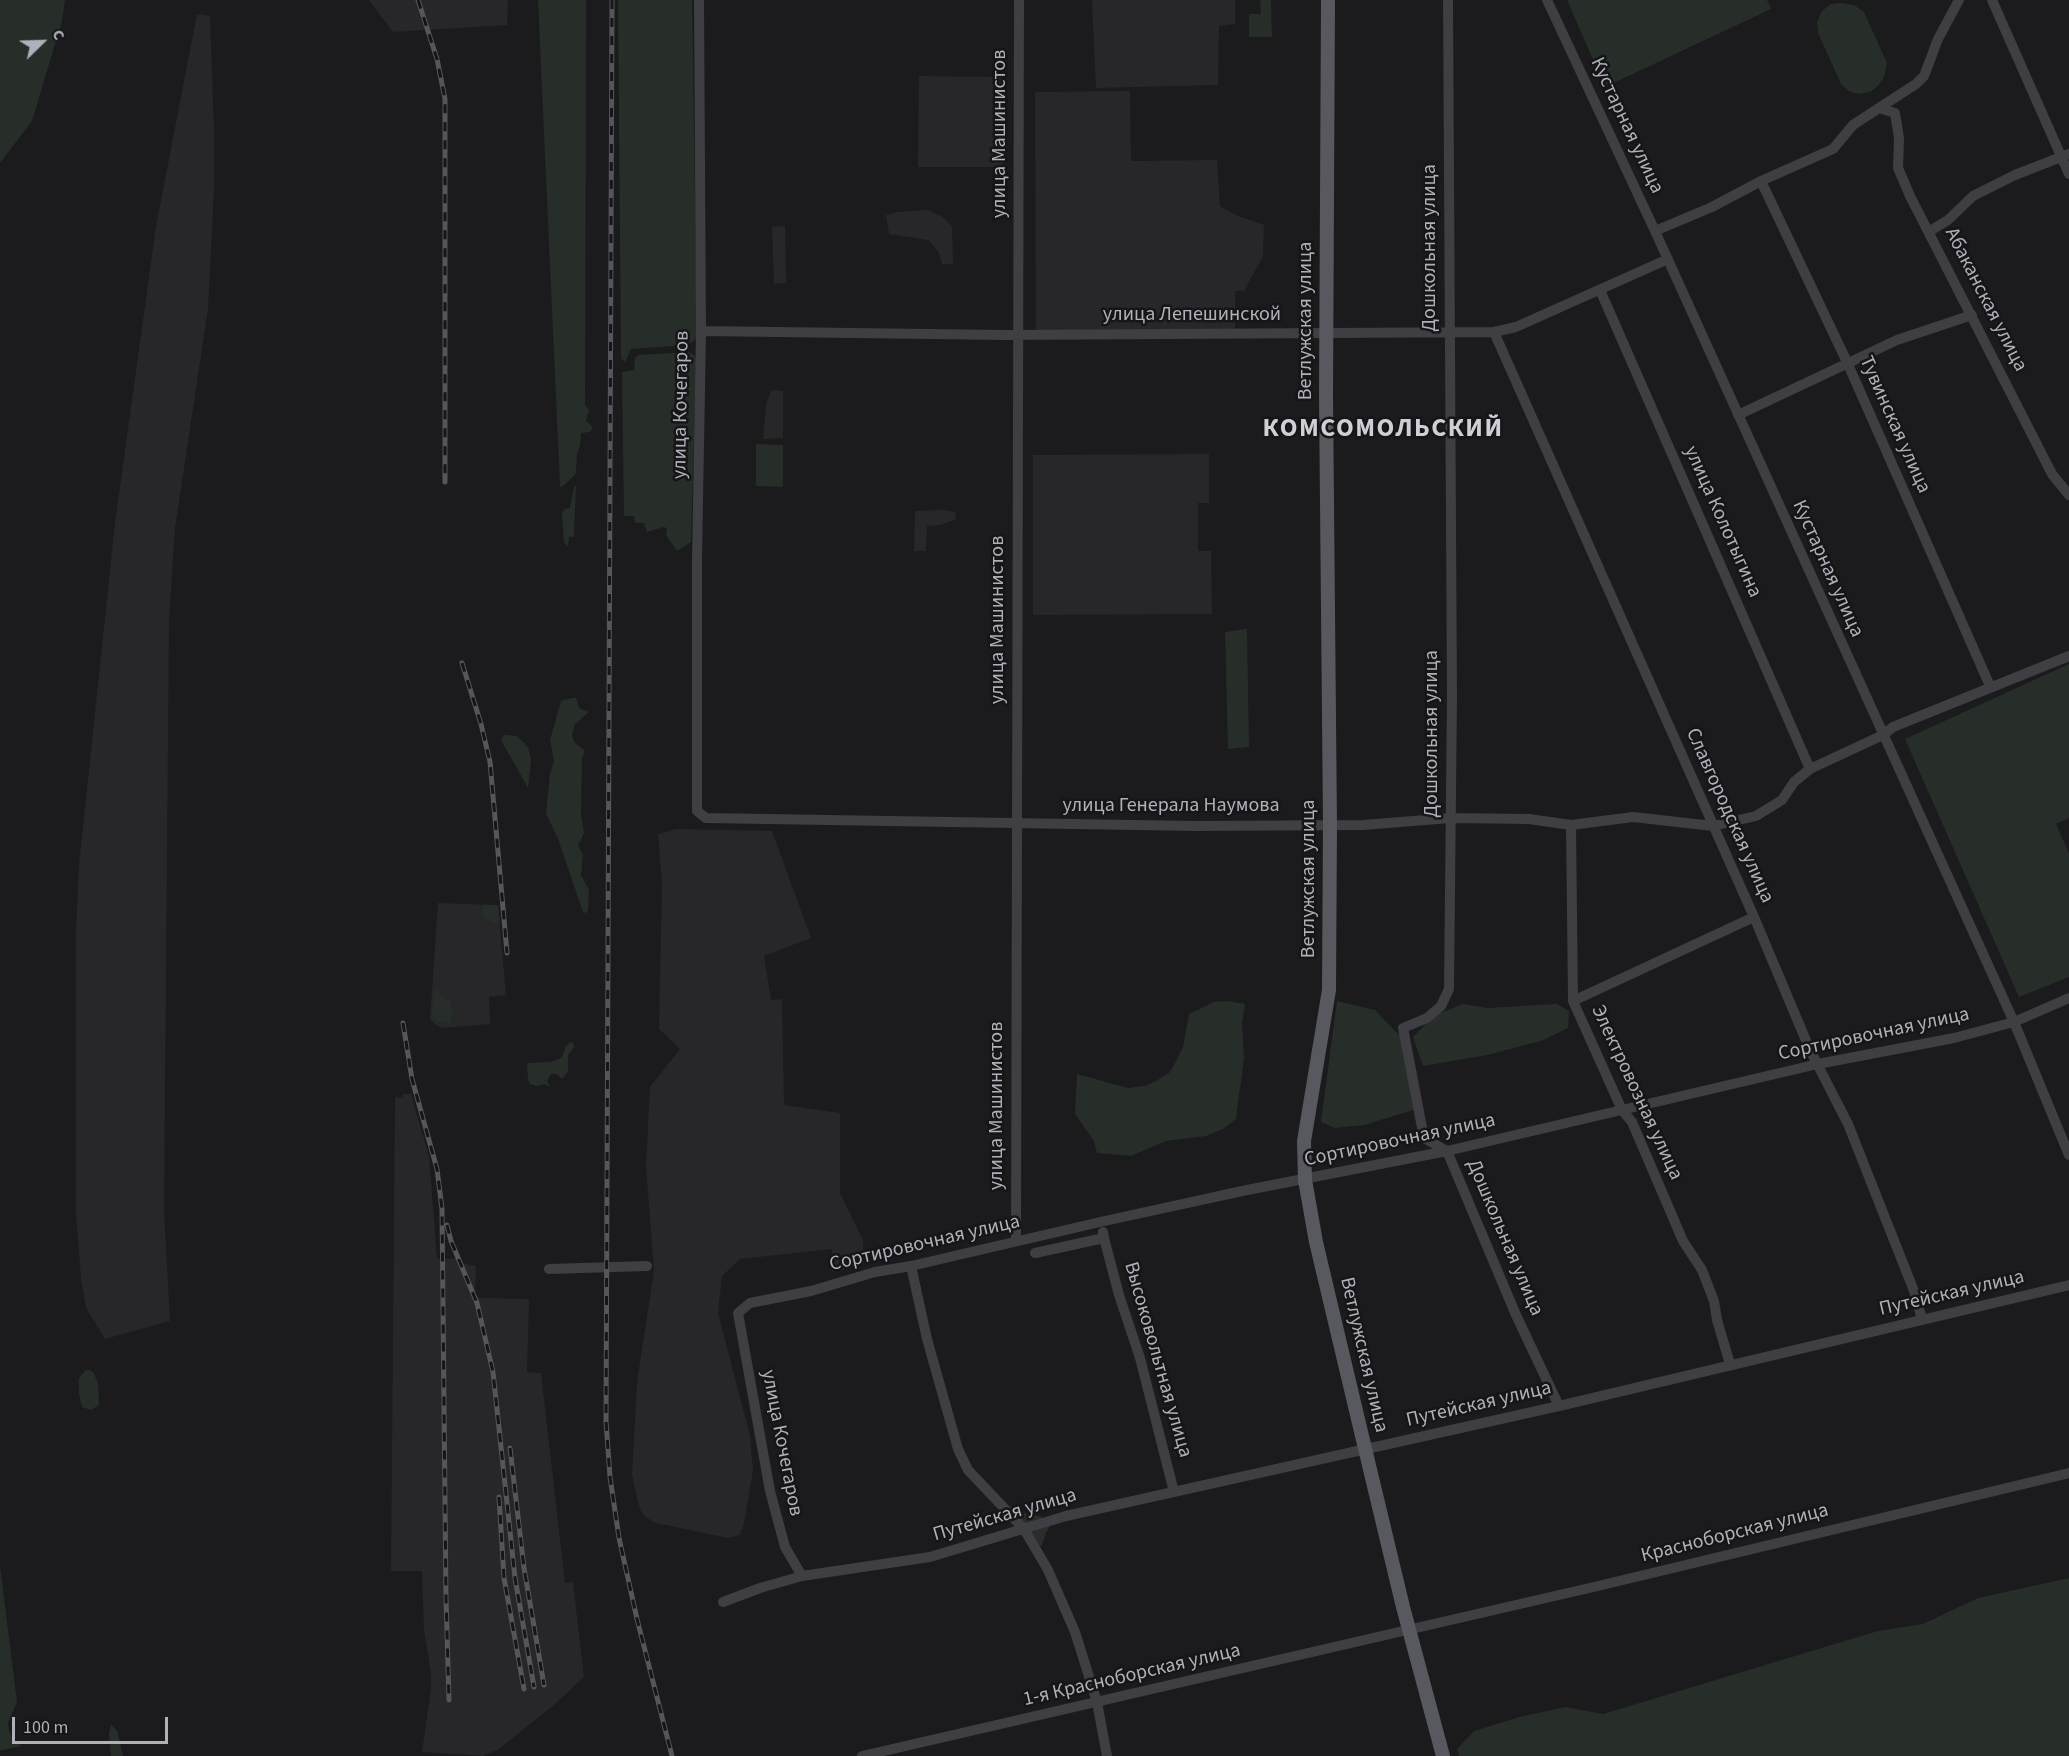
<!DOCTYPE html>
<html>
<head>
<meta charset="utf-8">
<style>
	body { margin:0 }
	#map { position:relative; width:2069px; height:1756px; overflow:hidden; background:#1b1a1c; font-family:"Source Sans 3",sans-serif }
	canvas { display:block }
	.north { position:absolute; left:12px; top:12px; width:60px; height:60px; -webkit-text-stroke:4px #161517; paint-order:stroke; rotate:67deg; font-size:16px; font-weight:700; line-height:24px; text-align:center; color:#afb0ba }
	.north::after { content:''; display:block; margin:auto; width:21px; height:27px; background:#afb0ba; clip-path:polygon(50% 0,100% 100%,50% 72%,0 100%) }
	.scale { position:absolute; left:12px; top:1717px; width:156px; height:27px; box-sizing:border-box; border:3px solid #afb0ba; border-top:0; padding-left:8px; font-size:18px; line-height:21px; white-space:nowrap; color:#afb0ba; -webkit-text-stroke:4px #161517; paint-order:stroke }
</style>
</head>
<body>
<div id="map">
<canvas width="2069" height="1756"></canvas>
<div class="north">С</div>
<div class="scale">100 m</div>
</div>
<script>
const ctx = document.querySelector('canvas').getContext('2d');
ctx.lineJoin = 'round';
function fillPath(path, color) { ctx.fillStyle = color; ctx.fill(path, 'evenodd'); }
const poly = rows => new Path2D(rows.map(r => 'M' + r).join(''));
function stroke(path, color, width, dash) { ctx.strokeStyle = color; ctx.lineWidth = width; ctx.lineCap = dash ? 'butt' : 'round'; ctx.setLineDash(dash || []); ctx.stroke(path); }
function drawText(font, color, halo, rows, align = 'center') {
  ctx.font = font + ' "Source Sans 3",sans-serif'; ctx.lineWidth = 5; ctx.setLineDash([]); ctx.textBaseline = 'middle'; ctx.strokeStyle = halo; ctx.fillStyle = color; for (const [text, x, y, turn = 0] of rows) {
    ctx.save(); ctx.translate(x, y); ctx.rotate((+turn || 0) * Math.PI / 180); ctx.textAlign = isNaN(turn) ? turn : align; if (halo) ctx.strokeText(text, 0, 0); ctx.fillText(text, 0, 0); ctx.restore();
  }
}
fillPath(poly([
	[369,0,508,0,507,25,393,32],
	[1092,0,1235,0,1235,24,1219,26,1218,85,1096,88],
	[197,14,210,16,214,131,214,189,208,309,175,528,169,620,164,1210,170,1321,105,1339,86,1308,81,1278,76,1213,76,930,79,865,115,523,156,226],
	[919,76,1004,77,1003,167,918,167],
	[1130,91,1131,161,1217,160,1220,206,1236,215,1264,225,1263,256,1244,291,1235,291,1235,329,1036,331,1035,92],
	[929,210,943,217,952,226,953,264,942,264,938,251,928,240,889,234,886,215,897,212],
	[785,226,786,283,774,284,772,227],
	[772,390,783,391,783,438,763,439,766,404],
	[1209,454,1209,503,1198,503,1198,551,1211,551,1212,614,1033,615,1033,455],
	[943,510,955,512,956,519,941,525,927,526,926,551,914,551,915,511],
	[676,829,772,831,811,938,764,956,771,1000,782,999,784,1105,840,1113,840,1193,863,1240,864,1264,832,1272,832,1249,740,1259,722,1276,718,1313,750,1436,753,1471,744,1523,740,1535,728,1538,656,1523,645,1517,639,1506,632,1475,637,1382,654,1271,646,1166,650,1087,680,1049,659,1029,662,883,658,834],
	[438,903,498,905,506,995,489,997,490,1024,442,1028,435,1024,430,1019],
	[403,1094,412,1094,413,1102,429,1156,437,1259,462,1258,461,1263,476,1266,475,1294,479,1298,529,1299,527,1372,541,1373,565,1583,573,1582,576,1608,584,1677,554,1705,499,1749,483,1756,422,1752,431,1688,431,1673,424,1630,422,1571,391,1571,395,1097,403,1098]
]), '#272729');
fillPath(poly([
	[0,0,65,0,62,21,32,121,0,163],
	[538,0,586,0,585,405,589,410,586,421,592,426,592,429,590,432,581,433,580,446,577,453,576,472,575,475,562,487,560,486],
	[618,0,692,0,697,336,694,341,687,345,631,349,625,362,621,358],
	[1260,0,1271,0,1272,37,1249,37,1249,14,1261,14],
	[1567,0,1767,0,1771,9,1605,87],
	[1841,3,1854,5,1864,12,1887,63,1884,77,1878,86,1870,92,1860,94,1850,92,1841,84,1818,33,1817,22,1822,11,1831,4],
	[689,352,695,356,696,362,691,542,677,551,666,535,667,528,663,527,647,532,644,523,635,523,634,516,624,516,622,372,634,370,635,358,638,355],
	[756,444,783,445,783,487,756,486],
	[576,485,574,537,569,537,568,547,564,542,562,515,564,509,570,508,574,487],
	[1247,629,1249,747,1228,749,1225,632],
	[2069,664,2069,818,2056,824,2069,853,2069,977,2019,997,1905,739],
	[572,698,576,698,579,708,589,712,575,724,572,735,574,742,585,751,582,758,581,815,584,833,578,845,583,855,581,875,589,890,588,910,586,913,583,912,558,839,546,813,550,774,554,761,550,740,561,701],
	[504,735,517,736,528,747,531,760,528,788,501,740],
	[483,905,498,905,500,923,495,923,482,917,483,915],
	[435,989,441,996,450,1001,451,1008,454,1010,452,1012,451,1022,450,1023,438,1021,432,1016],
	[1228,1001,1245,1004,1242,1023,1244,1058,1236,1119,1223,1129,1206,1136,1166,1141,1131,1156,1097,1153,1094,1141,1075,1114,1077,1074,1128,1088,1145,1086,1156,1081,1170,1072,1175,1063,1183,1047,1189,1014,1214,1002],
	[1337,1001,1375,1010,1405,1041,1420,1108,1364,1125,1335,1128,1321,1122],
	[1463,1004,1488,1008,1557,1004,1569,1011,1568,1028,1541,1041,1487,1055,1423,1066,1413,1037,1435,1015],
	[571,1042,573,1043,574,1047,568,1055,568,1072,562,1079,557,1074,551,1074,547,1081,550,1087,544,1084,537,1086,530,1084,528,1080,527,1063,550,1062,559,1059,562,1057,566,1046],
	[86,1370,90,1370,94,1373,98,1384,99,1405,91,1410,82,1407,79,1394,79,1378],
	[1016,1511,1028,1514,1043,1517,1040,1520,1024,1524,1015,1515],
	[1052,1523,1046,1533,1041,1547,1029,1531],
	[0,1566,17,1702,8,1723,9,1731,14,1741,22,1746,3,1750,0,1750],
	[2069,1578,2069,1756,1459,1756,1457,1749,1474,1731,1520,1717,1565,1707,1603,1714,1878,1631,1923,1624,1978,1598],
	[111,1724,117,1731,123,1756,111,1756,109,1733]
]), '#272e29');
stroke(poly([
	[699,0,701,331,697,560,697,811,706,818,1196,826,1363,825,1450,818,1529,819,1571,825,1633,817,1713,826,1756,816,1782,800,1794,782,1810,769,1883,735,1893,727,2069,656],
	[1448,0,1452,696,1449,989,1441,1006,1427,1018,1403,1028,1424,1138,1447,1151,1516,1315,1559,1406],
	[1547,0,1655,231,2014,1022,2069,1155],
	[1992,0,2069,174],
	[1879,108,1916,84,1924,76,1938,39,1959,0],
	[1761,181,1847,362,1990,686],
	[1655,231,1712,207,1761,181,1833,149,1853,125,1879,108,1895,113,1899,138,1898,168,1910,196,2052,474,2069,495],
	[1930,231,1948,220,1973,196,2015,175,2069,154],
	[1600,290,1810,769],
	[701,331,1005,335,1494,332,1516,327,1668,259],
	[1494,332,1754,917,1810,1050,1848,1124,1914,1291,1922,1319],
	[1738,415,1897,340,1972,315],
	[1571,825,1573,1001,1622,1110,1632,1122,1683,1241,1702,1270,1714,1301,1717,1320,1730,1364],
	[1573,1001,1754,917],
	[1104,1238,1119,1295,1140,1358,1174,1492],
	[1016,1241,1019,0],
	[1035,1253,1104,1238,1103,1232],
	[911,1266,927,1339,958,1449,968,1470,1024,1529,1048,1570,1075,1632,1097,1702,1107,1756],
	[549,1269,647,1266],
	[802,1576,785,1547,770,1491,738,1313,750,1303,811,1291,875,1272,911,1266,1100,1222,1247,1190,1447,1151,1818,1064,1954,1038,2014,1022,2069,998],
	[723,1602,760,1588,802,1576,930,1557,1066,1516,1559,1406,2069,1285],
	[862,1756,1598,1586,2069,1473]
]), '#3e3e43', 10);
stroke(poly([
	[1328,0,1326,395,1330,825,1329,990,1304,1141,1305,1180,1316,1242,1362,1436,1403,1607,1443,1756]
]), '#58595f', 14);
const rail = poly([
	[418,0,437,59,445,99,445,482],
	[612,0,606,1421,610,1477,619,1538,637,1619,672,1756],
	[462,663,481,724,490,762,507,953],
	[403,1023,412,1079,437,1169,442,1209,446,1598,449,1700],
	[447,1225,451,1241,477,1303,493,1372,515,1578,534,1687],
	[510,1448,524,1568,544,1685],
	[499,1497,504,1578,524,1689]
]);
stroke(rail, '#55565c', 5);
stroke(rail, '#161517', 3, [9]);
drawText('20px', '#afb0ba', '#161517', [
	["Кустарная улица",1626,126,65],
	["улица Машинистов",1001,134,-90],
	["Дошкольная улица",1431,248,-90],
	["Абаканская улица",1985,300,63],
	["улица Лепешинской",1192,316],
	["Ветлужская улица",1307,321,-90],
	["улица Кочегаров",682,405,-89],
	["Тувинская улица",1894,425,66],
	["улица Колотыгина",1722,522,66],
	["Кустарная улица",1827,569,66],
	["улица Машинистов",999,620,-90],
	["Дошкольная улица",1433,734,-90],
	["улица Генерала Наумова",1171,807],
	["Славгородская улица",1729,816,66],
	["Ветлужская улица",1310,879,-90],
	["Сортировочная улица",1874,1035,-12],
	["Электровозная улица",1636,1093,65],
	["улица Машинистов",998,1106,-90],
	["Сортировочная улица",1400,1141,-12],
	["Дошкольная улица",1504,1238,67],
	["Сортировочная улица",925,1244,-13],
	["Путейская улица",1952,1294,-13],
	["Ветлужская улица",1363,1355,77],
	["Высоковольтная улица",1157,1360,74],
	["Путейская улица",1479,1405,-13],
	["улица Кочегаров",781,1443,79],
	["Путейская улица",1005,1516,-16],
	["Красноборская улица",1735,1534,-14],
	["1-я Красноборская улица",1132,1676,-13]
]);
ctx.letterSpacing = '1.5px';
drawText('bold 26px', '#cfd0d7', '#161517', [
	["КОМСОМОЛЬСКИЙ",1383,430]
]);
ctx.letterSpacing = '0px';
</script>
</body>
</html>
